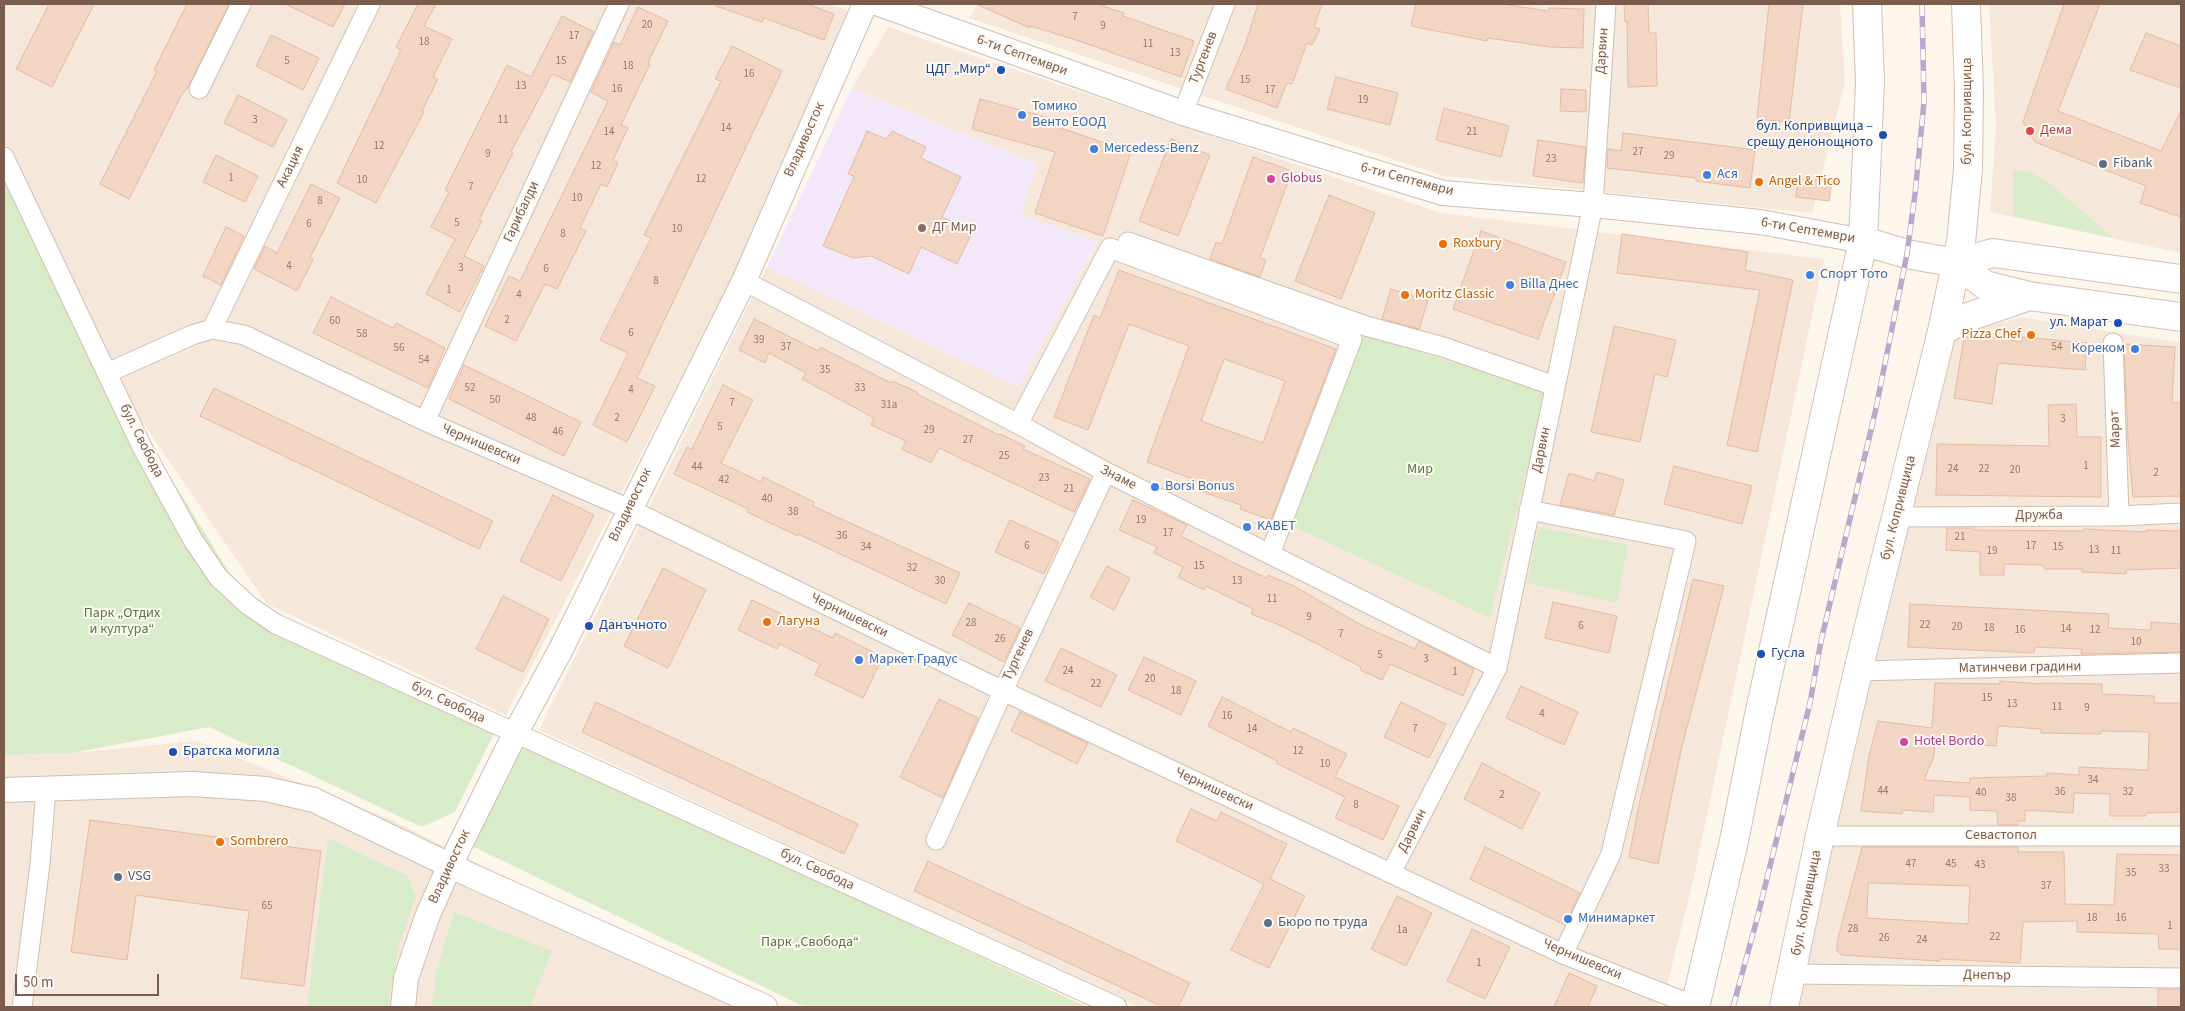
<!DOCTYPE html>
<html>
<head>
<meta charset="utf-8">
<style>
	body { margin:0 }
	#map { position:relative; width:2185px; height:1011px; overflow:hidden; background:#fdf6ec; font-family:"Source Sans 3",sans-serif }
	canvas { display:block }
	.frame { position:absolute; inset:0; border:5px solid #7a5c4d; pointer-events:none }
	.scale { position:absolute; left:15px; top:974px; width:144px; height:22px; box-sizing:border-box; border:2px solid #7a5c4d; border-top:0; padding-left:6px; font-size:15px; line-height:18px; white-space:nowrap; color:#7a5c4d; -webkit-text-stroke:4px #fffaf3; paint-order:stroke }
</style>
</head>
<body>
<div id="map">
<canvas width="2185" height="1011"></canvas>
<div class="frame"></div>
<div class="scale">50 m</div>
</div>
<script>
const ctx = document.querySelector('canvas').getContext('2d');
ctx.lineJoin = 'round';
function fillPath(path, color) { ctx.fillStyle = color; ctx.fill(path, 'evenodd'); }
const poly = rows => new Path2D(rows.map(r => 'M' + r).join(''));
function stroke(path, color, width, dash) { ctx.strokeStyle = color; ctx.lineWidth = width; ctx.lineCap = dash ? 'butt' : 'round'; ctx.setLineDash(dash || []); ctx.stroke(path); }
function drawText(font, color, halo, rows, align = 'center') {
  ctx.font = font + ' "Source Sans 3",sans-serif'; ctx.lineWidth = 4; ctx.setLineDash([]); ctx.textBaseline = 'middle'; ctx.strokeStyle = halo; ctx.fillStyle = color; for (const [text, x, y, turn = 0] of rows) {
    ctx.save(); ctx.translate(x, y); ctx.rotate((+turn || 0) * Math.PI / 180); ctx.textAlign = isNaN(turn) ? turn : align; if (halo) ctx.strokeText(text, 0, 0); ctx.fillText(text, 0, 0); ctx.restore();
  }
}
fillPath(poly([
	[5,4,829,4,849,11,732,280,506,715,267,604,82,334,4,177],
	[978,4,1840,4,1845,82,1812,213,1444,176,969,18],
	[1989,4,2181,4,2181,253,1990,212,1996,126],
	[888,27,1441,213,1824,259,1694,877,1667,985,1656,1007,1139,1007,539,730,767,267,1019,387,1098,242,1021,215,1037,164,852,88],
	[2021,317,2181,343,2181,1007,1792,1007,1845,778,1954,336],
	[197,741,394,821,762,1007,4,1007,4,755,72,753]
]), '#f5e8da');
fillPath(poly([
	[852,88,1037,164,1021,215,1098,241,1019,387,767,267]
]), '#f3e8fa');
fillPath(poly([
	[2013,170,2032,172,2054,187,2113,238,2013,216],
	[4,177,82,334,261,624,494,733,455,812,422,827,209,727,72,753,4,755],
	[1361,334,1546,392,1490,618,1290,525],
	[1539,527,1628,545,1617,603,1527,583],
	[522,742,1087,1007,805,1007,472,846],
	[328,838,408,876,416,897,399,945,388,1007,307,1007],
	[454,912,552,951,530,1007,432,1007,436,973]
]), '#d8ecc9');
const building = poly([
	[49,4,94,4,52,87,16,69,49,4],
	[187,4,229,4,188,87,181,96,129,199,100,184,157,71,154,70,187,4],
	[285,4,345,4,333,27,285,4],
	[418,4,436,4,424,26,452,39,433,77,438,79,422,111,424,112,376,203,337,183,401,50,396,47,418,4],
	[717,4,807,4,834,14,824,40,764,18,762,22,716,6,717,4],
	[976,4,1098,4,1124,13,1123,16,1194,41,1181,77,1082,42,1031,26,1030,28,976,4],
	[1258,4,1322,4,1314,27,1320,29,1312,45,1307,43,1292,84,1287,83,1277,108,1226,89,1245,45,1258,4],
	[1416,4,1502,4,1549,11,1549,8,1584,9,1583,48,1549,47,1488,38,1487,41,1411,26,1416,4],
	[1624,4,1648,4,1649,33,1656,33,1657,86,1628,87,1627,21,1625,22,1624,4],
	[1769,4,1803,4,1789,122,1757,119,1769,4],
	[2064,4,2100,4,2058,111,2161,151,2181,111,2181,217,2140,203,2146,186,2035,142,2023,122,2064,4],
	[638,7,668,21,648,63,650,64,621,125,628,128,613,160,618,163,607,187,601,184,580,228,586,231,557,289,545,284,516,341,485,326,509,276,520,281,608,101,591,92,614,42,620,45,638,7],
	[562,16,594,32,570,82,552,74,511,152,513,153,479,220,482,221,464,256,484,266,460,312,426,294,455,239,431,227,449,192,445,190,507,65,531,77,562,16],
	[2146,33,2181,46,2181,88,2130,70,2146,33],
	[271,35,319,58,303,90,256,66,271,35],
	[732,46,782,71,637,378,655,386,627,442,593,425,628,353,600,340,651,238,644,235,721,81,715,79,732,46],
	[1336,77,1398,93,1390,125,1327,109,1336,77],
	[1561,89,1586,90,1586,112,1560,111,1561,89],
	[238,95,287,120,273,147,224,123,238,95],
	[980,99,1053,119,1052,125,1131,152,1103,236,1035,213,1055,152,972,129,980,99],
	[1444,108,1509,126,1501,157,1436,140,1444,108],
	[867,131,886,139,892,131,926,147,921,158,961,177,942,217,973,231,957,264,921,247,909,274,871,256,853,258,823,246,854,176,848,174,867,131],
	[1623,133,1755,150,1750,188,1696,181,1696,178,1607,168,1608,149,1621,151,1623,133],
	[1171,139,1210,155,1178,236,1139,221,1171,139],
	[1538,140,1586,147,1583,183,1533,176,1538,140],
	[216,155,258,176,245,202,203,182,216,155],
	[1253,157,1292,171,1260,258,1266,260,1260,277,1210,259,1216,242,1222,244,1253,157],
	[1798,178,1832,182,1829,201,1796,197,1798,178],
	[311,184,340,198,310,258,313,260,297,291,254,269,265,246,277,253,311,184],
	[1329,195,1375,213,1341,299,1295,281,1329,195],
	[226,227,244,236,221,285,203,276,226,227],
	[1481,231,1566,262,1538,339,1453,309,1481,231],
	[1622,234,1748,252,1745,270,1793,280,1757,452,1727,445,1760,290,1617,273,1622,234],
	[1119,270,1336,349,1271,520,1240,509,1241,505,1200,491,1203,483,1147,462,1189,346,1129,324,1088,430,1054,417,1094,315,1100,318,1119,270],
	[1224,359,1285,381,1263,443,1201,421,1224,359],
	[1391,289,1428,301,1419,329,1382,319,1391,289],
	[331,297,393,328,396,323,445,348,428,388,313,333,331,297],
	[754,319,818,351,820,347,891,383,892,381,917,392,917,394,999,435,1000,434,1025,446,1023,449,1090,479,1074,512,939,448,931,463,902,449,906,441,871,425,874,418,802,379,806,373,769,353,765,363,739,350,754,319],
	[1614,326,1676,340,1667,377,1655,374,1640,442,1591,432,1614,326],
	[1970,334,2021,342,2022,337,2087,343,2085,370,1998,363,1992,404,1954,398,1964,337,1970,334],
	[2124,344,2175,347,2172,403,2181,403,2181,496,2133,497,2128,440,2124,344],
	[464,365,581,422,564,456,449,399,464,365],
	[723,385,753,400,721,463,761,482,763,477,814,502,813,506,960,573,946,604,798,534,798,536,747,512,748,509,674,474,687,447,692,449,723,385],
	[214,388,493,521,479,549,200,416,214,388],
	[2076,404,2077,437,2101,437,2101,497,1936,495,1937,444,2049,446,2048,405,2076,404],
	[1674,466,1752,486,1742,524,1664,504,1674,466],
	[1597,472,1624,480,1614,515,1560,505,1569,473,1594,481,1597,472],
	[553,495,594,515,561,581,520,561,553,495],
	[1133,500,1187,525,1181,536,1232,562,1267,578,1268,575,1294,586,1361,625,1415,649,1419,641,1474,669,1463,696,1390,664,1382,680,1360,670,1361,667,1321,646,1277,624,1251,614,1253,609,1206,586,1204,590,1178,577,1183,567,1154,553,1157,547,1119,530,1133,500],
	[1010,520,1059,542,1044,574,995,552,1010,520],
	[1947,528,1974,528,1974,530,2084,531,2084,529,2146,532,2146,530,2181,531,2181,568,2126,570,2126,574,2082,572,2082,569,2045,569,2042,565,2004,564,2004,575,1980,575,1980,552,1946,550,1947,528],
	[1107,566,1130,578,1114,610,1090,597,1107,566],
	[663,568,706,590,668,668,624,646,663,568],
	[1693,579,1724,586,1681,750,1658,864,1629,857,1639,805,1693,579],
	[503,596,549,619,523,672,476,649,503,596],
	[752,600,833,638,835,633,883,657,863,698,815,675,820,664,780,644,777,649,738,630,752,600],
	[1553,602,1617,616,1609,653,1545,638,1553,602],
	[969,603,1020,628,1004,662,952,635,969,603],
	[1910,604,2109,614,2108,628,2151,630,2151,622,2181,624,2181,652,2081,654,2082,649,2035,647,2034,653,1908,647,1910,604],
	[1061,648,1117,675,1101,707,1045,681,1061,648],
	[1144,657,1196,681,1181,715,1128,690,1144,657],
	[2000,681,2042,684,2042,683,2102,684,2102,694,2154,696,2154,703,2181,703,2181,812,2146,813,2146,816,2110,816,2110,794,2074,793,2073,813,2025,810,2025,821,2018,821,2018,825,1998,825,1997,811,1970,810,1970,797,1934,795,1933,812,1902,810,1902,814,1861,811,1869,756,1878,721,1932,728,1935,683,2000,684,2000,681],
	[1998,726,2041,729,2041,733,2101,734,2101,731,2149,732,2148,770,2079,767,2079,775,2047,773,2047,776,1970,778,1970,783,1924,780,1934,756,1935,741,1996,746,1998,726],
	[1521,686,1578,712,1564,745,1506,718,1521,686],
	[1222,697,1291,732,1293,728,1347,754,1335,777,1399,806,1383,840,1335,818,1345,797,1276,763,1277,761,1208,726,1222,697],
	[939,699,978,718,943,798,900,777,939,699],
	[596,702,858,824,844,854,582,732,596,702],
	[1401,702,1446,724,1429,758,1384,737,1401,702],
	[1020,712,1088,743,1077,764,1011,731,1020,712],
	[1482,763,1540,793,1522,829,1464,799,1482,763],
	[1191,809,1217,821,1221,812,1287,844,1270,879,1305,896,1269,968,1231,950,1264,884,1176,841,1191,809],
	[90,820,321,851,304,986,241,978,249,911,136,895,127,960,71,952,90,820],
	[1485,847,1580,893,1565,925,1470,879,1485,847],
	[1862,847,2018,847,2018,852,2064,852,2065,904,2114,905,2117,854,2181,855,2181,949,2159,949,2158,934,2077,932,2077,921,2023,922,2020,963,1940,959,1940,961,1841,955,1837,951,1837,942,1862,847],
	[1868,883,1970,886,1968,924,1867,918,1868,883],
	[928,861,1190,983,1178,1007,1163,1007,914,891,928,861],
	[1397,896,1432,913,1406,966,1371,949,1397,896],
	[1472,929,1510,947,1485,999,1447,981,1472,929],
	[1569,973,1597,986,1588,1007,1554,1007,1569,973],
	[2158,989,2181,989,2181,1007,2158,1007,2158,989]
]);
fillPath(building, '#f3d5c3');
stroke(building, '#e6bba3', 1);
const minor = poly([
	[199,89,241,4],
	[1183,113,1225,4],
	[4,157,142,447,193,540,218,577,248,605,276,624,1117,1007],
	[1128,242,1366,326,1443,347,1555,386],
	[744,281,1018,424,1106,472,1497,668],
	[212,329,370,4],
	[2113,343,2119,516],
	[107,373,192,335,212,329,244,335,425,421,629,509,1003,691,1563,954,1695,1006],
	[425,421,619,4],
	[1018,424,1110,248,1352,339,1270,554],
	[1529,510,1686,541,1611,854,1563,954],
	[1896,517,2119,516,2181,513],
	[1858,671,2181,663],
	[1820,836,2181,836],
	[936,840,1003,691,1106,472],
	[1391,873,1497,668,1593,205,1606,4],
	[1792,974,2181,978],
	[22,1007,40,864,46,789]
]);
const tertiary = poly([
	[879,4,1183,113,1443,193,1593,205,1760,222,1863,241],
	[4,790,192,784,266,789,314,800,472,876,765,1007],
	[403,1007,406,978,427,917,450,865,515,734,559,653,744,281,865,4]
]);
const secondary = poly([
	[1863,241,1907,254,1956,263,1985,285,2029,296,2181,317],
	[1956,263,1993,253,2181,279],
	[1942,331,1968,317,2029,296],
	[1695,1007,1734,841,1758,720,1863,241,1870,83,1867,4],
	[1784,1007,1820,836,1858,671,1942,331,1961,242,1968,169,1969,91,1966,4]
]);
stroke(minor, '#d1beb0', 21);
stroke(tertiary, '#d1beb0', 26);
stroke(secondary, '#d6c0b0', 30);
stroke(minor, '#fff', 19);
stroke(tertiary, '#fff', 24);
stroke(secondary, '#fff', 28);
const rail = poly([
	[1733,1007,1757,919,1810,703,1821,641,1875,413,1907,254,1915,194,1924,102,1922,4]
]);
stroke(rail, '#b9a8c9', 5.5);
stroke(rail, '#fffaf3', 4, [11]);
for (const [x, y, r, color] of [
	[1001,70,5,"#1a4fb4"],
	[1022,115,5,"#3f7fe0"],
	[2030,131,5,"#e0444e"],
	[1883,135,5,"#1a4fb4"],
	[1094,149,5,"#3f7fe0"],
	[2103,164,5,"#5c6f8a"],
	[1707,175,5,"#3f7fe0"],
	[1271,179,5,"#d1479c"],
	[1759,182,5,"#e8710a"],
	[922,228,5,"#8d6e63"],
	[1443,244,5,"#e8710a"],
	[1810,275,5,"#3f7fe0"],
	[1510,285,5,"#3f7fe0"],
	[1405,295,5,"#e8710a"],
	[2118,323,5,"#1a4fb4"],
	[2031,335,5,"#e8710a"],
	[2135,349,5,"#3f7fe0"],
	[1155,487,5,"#3f7fe0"],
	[1247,527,5,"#3f7fe0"],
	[767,622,5,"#e8710a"],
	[589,626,5,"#1a4fb4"],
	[1761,654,5,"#1a4fb4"],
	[859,660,5,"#3f7fe0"],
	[1904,742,5,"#d1479c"],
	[173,752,5,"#1a4fb4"],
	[220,842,5,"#e8710a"],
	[118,877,5,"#5c6f8a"],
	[1568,919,5,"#3f7fe0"],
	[1268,923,5,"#5c6f8a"]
]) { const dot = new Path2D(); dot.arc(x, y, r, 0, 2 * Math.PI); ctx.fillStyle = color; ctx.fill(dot); stroke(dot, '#fffaf3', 2); }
drawText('11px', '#987a6a', null, [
	["7",1075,18],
	["20",647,26],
	["9",1103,27],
	["17",574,37],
	["18",424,43],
	["11",1148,45],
	["13",1175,54],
	["5",287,62],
	["15",561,62],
	["18",628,67],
	["16",749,75],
	["15",1245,81],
	["13",521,87],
	["16",617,90],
	["17",1270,91],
	["19",1363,101],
	["3",255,121],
	["11",503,121],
	["14",726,129],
	["14",609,133],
	["21",1472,133],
	["12",379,147],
	["27",1638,153],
	["9",488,155],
	["29",1669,157],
	["23",1551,160],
	["12",596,167],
	["1",231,179],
	["12",701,180],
	["10",362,181],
	["7",471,188],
	["10",577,199],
	["8",320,202],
	["5",457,224],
	["6",309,225],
	["10",677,230],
	["8",563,235],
	["4",289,267],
	["3",461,269],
	["6",546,270],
	["8",656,282],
	["1",449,291],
	["4",519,296],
	["2",507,321],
	["60",335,322],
	["6",631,334],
	["58",362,335],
	["39",759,341],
	["37",786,348],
	["54",2057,348],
	["56",399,349],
	["54",424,361],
	["35",825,371],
	["52",470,389],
	["33",860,389],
	["4",631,391],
	["50",495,401],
	["7",732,404],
	["31a",889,406],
	["48",531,419],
	["2",617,419],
	["3",2063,420],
	["5",720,428],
	["29",929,431],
	["46",558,433],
	["27",968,441],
	["25",1004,457],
	["1",2086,467],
	["44",697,468],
	["24",1953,470],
	["22",1984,470],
	["20",2015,471],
	["2",2156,474],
	["23",1044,479],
	["42",724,481],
	["21",1069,490],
	["40",767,500],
	["38",793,513],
	["19",1141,521],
	["17",1168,534],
	["36",842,537],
	["21",1960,538],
	["6",1027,547],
	["17",2031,547],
	["34",866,548],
	["15",2058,548],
	["13",2094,551],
	["19",1992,552],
	["11",2116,552],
	["15",1199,567],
	["32",912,569],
	["30",940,582],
	["13",1237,582],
	["11",1272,600],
	["9",1309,618],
	["28",971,624],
	["22",1925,626],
	["6",1581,627],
	["20",1957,628],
	["18",1989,629],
	["14",2066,630],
	["16",2020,631],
	["12",2095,631],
	["7",1341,635],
	["26",1000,640],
	["10",2136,643],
	["5",1380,656],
	["3",1426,660],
	["24",1068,672],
	["1",1455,673],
	["20",1150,680],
	["22",1096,685],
	["18",1176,692],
	["15",1987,699],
	["13",2012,705],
	["11",2057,708],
	["9",2087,709],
	["4",1542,715],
	["16",1227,717],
	["14",1252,730],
	["7",1415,730],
	["12",1298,752],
	["10",1325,765],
	["34",2093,781],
	["44",1883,792],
	["36",2060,793],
	["32",2128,793],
	["40",1981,794],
	["2",1502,796],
	["38",2011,799],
	["8",1356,806],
	["47",1911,865],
	["45",1951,865],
	["43",1980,866],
	["33",2164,870],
	["35",2131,874],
	["37",2046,887],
	["65",267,907],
	["18",2092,919],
	["16",2121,919],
	["1",2170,927],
	["28",1853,930],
	["1a",1402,931],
	["22",1995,938],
	["26",1884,939],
	["24",1922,941],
	["1",1479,964]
]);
drawText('14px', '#7a5c4d', '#fffaf3', [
	["Дарвин",1603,51,-86],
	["6-ти Септември",1022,56,20],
	["Тургенев",1204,58,-69],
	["бул. Копривщица",1968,111,-90],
	["Владивосток",805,140,-66],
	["Акация",291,167,-64],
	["6-ти Септември",1407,180,15],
	["Гарибалди",522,212,-65],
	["6-ти Септември",1808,231,10],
	["Марат",2116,429,-92],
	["бул. Свобода",141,441,63],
	["Чернишевски",481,445,23],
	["Дарвин",1542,450,-78],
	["Знаме",1118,478,27],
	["Владивосток",631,505,-64],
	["бул. Копривщица",1899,508,-76],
	["Дружба",2039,516],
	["Чернишевски",849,616,26],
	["Тургенев",1019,655,-65],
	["Матинчеви градини",2020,668,-1],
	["бул. Свобода",448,703,25],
	["Чернишевски",1214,790,25],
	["Дарвин",1413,831,-63],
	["Севастопол",2001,836],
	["Владивосток",450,867,-65],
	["бул. Свобода",817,870,25],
	["бул. Копривщица",1807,903,-79],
	["Чернишевски",1582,960,23],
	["Днепър",1987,976,1]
]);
drawText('14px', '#164399', '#fffaf3', [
	["ЦДГ „Мир“",991,70],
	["бул. Копривщица –",1873,127],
	["срещу денонощното",1873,143],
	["ул. Марат",2108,323],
	["Данъчното",599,626,"left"],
	["Гусла",1771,654,"left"],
	["Братска могила",183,752,"left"]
], 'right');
drawText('14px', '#366cbe', '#fffaf3', [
	["Томико",1032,107],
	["Венто ЕООД",1032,123],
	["Mercedess-Benz",1104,149],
	["Ася",1717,175],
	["Спорт Тото",1820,275],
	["Billa Днес",1520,285],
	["Кореком",2125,349,"right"],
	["Borsi Bonus",1165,487],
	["KABET",1257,527],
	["Маркет Градус",869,660],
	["Минимаркет",1578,919]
], 'left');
drawText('14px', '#be3a42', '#fffaf3', [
	["Дема",2040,131]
], 'left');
drawText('14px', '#4e5e75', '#fffaf3', [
	["Fibank",2113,164],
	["VSG",128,877],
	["Бюро по труда",1278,923]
], 'left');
drawText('14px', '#b23c85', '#fffaf3', [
	["Globus",1281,179],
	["Hotel Bordo",1914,742]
], 'left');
drawText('14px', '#c56008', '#fffaf3', [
	["Angel & Tico",1769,182],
	["Roxbury",1453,244],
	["Moritz Classic",1415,295],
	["Pizza Chef",2021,335,"right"],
	["Лагуна",777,622],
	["Sombrero",230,842]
], 'left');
drawText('14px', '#785e54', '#fffaf3', [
	["ДГ Мир",932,228]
], 'left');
drawText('14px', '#537a41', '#fffaf3', [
	["Мир",1420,470],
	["Парк „Отдих",122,614],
	["и култура“",122,630],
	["Парк „Свобода“",810,943]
]);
</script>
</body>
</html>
